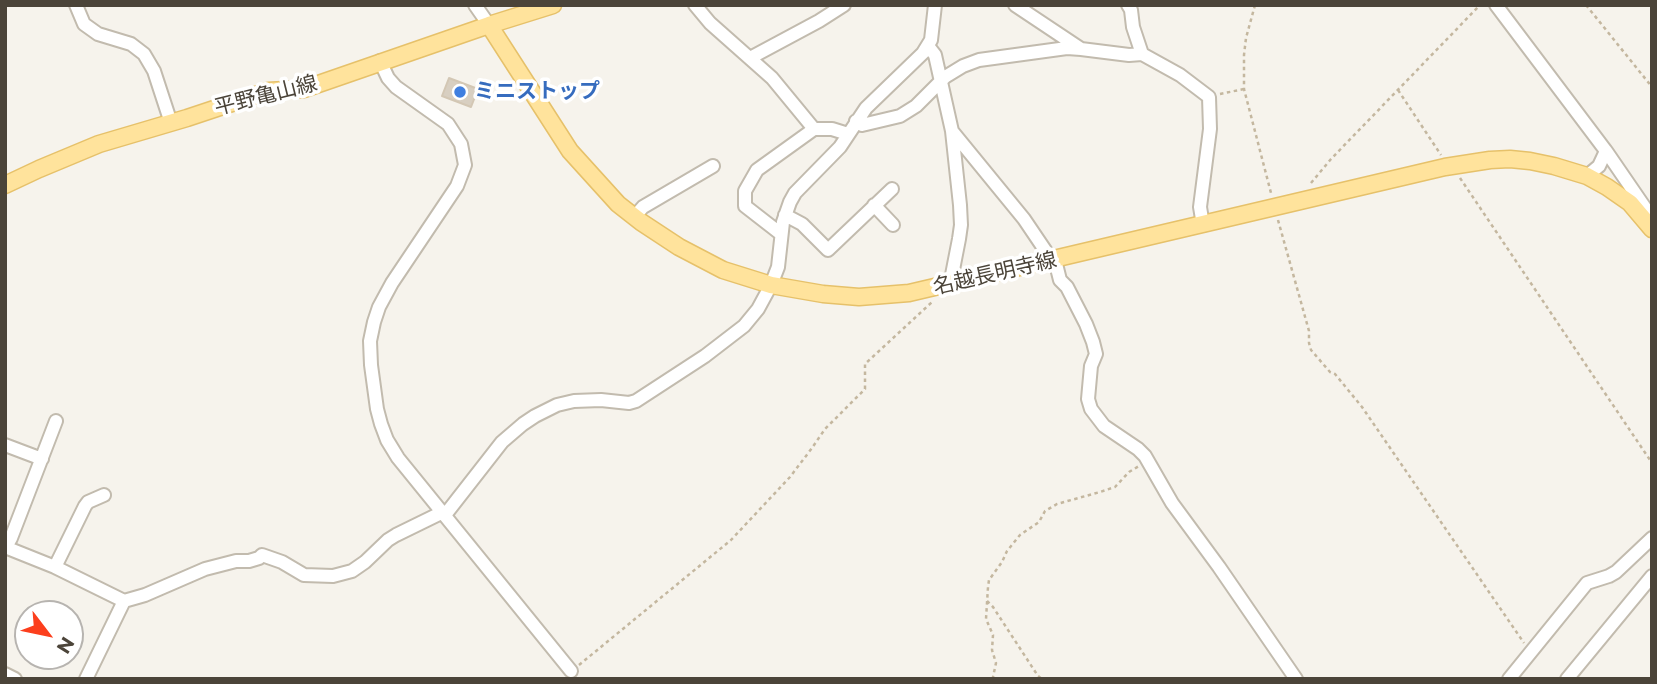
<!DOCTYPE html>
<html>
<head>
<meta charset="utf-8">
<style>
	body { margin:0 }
	#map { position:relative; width:1657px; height:684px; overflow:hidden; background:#f6f3ec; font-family:Montserrat,sans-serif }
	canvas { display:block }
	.frame { position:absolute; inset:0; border:7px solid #4b4439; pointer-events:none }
	.north { position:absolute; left:14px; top:600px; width:70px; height:70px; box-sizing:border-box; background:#fff; border:2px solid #b7b4b0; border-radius:50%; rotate:122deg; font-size:19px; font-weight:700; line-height:28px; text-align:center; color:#4b4439 }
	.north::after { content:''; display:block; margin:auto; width:24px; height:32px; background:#fc3f1d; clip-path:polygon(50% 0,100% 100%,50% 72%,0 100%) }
</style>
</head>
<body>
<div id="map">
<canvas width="1657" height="684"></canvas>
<div class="frame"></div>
<div class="north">N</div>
</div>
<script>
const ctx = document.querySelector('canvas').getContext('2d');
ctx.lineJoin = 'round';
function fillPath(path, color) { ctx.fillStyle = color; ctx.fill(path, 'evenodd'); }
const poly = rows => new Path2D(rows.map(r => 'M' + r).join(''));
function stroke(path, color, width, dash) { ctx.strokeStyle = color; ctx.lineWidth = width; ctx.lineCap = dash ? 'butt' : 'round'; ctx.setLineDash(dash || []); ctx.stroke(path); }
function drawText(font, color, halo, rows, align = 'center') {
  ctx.font = font + ' Montserrat,"Noto Sans JP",sans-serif'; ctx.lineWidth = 7; ctx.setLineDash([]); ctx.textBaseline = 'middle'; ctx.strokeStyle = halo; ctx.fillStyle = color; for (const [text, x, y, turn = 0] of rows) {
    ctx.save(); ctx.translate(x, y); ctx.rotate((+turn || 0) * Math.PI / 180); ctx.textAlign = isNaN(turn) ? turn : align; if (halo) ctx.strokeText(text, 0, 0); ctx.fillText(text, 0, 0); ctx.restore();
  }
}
const building = poly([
	[449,78,478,89,471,107,442,96,449,78]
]);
fillPath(building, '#d8cfc1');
stroke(building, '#d3c7b4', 2);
const minor = poly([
	[76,5,84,24,98,34,131,44,144,54,154,71,171,123],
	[475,5,489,25],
	[695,5,710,23,772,78,814,129],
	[1015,5,1081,49,1129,55,1142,54,1180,75,1209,97,1210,129,1200,207,1203,225],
	[1128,5,1131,10,1133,27,1142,54],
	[1496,5,1606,151,1652,218],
	[928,46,935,55,952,131,960,205,961,225,959,239,950,285],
	[750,58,819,21,844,5],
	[380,61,388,78,396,87,448,124,461,144,465,165,457,186,392,283,379,307,374,322,370,341,371,365,377,409,381,424,387,440,398,458,571,671],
	[856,121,862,125,900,116,916,106,945,77,963,66,979,60,1067,48,1081,49],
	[952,131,1024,219,1047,253,1050,261],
	[1587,176,1599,166,1606,151],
	[874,205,893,225],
	[785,215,802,224,828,250,892,189],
	[635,216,643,207,713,166],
	[781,234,745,206,745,191,757,170,814,129,832,129,848,134],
	[1055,260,1060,280,1067,287,1086,324,1093,342,1096,354,1091,366,1088,399,1091,409,1104,426,1138,449,1145,456,1172,503,1219,567,1296,679],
	[5,445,42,459],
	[445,515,502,442,523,424,535,416,557,405,574,401,601,400,629,403,636,401,705,356,744,326,758,309,771,285,778,267,783,222,790,202,795,193,840,147,866,108,923,53,931,40,935,5],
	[5,547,55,567,124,601,145,595,205,569,236,561,249,561,259,558,262,555,282,562,304,575,333,576,352,571,365,562,388,540,396,535,443,512],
	[6,547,11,538,56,421],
	[55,567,85,506,88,502,104,495],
	[5,674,15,679],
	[86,679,124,601],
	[1509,679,1587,583,1609,576,1616,572,1652,538],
	[1567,679,1652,576]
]);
const major = poly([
	[489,25,570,151,618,204,641,222,679,247,723,270,771,285,823,294,859,297,909,293,1445,167,1490,160,1510,159,1530,161,1554,166,1587,176,1607,187,1630,203,1652,229],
	[5,185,39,169,99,144,187,118,268,91,304,89,489,25,553,5]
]);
stroke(minor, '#c2bbae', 16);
stroke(major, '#e6c16a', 19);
stroke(poly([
	[1255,5,1246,38,1244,55,1244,89,1271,193],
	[1586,5,1652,87],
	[1398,90,1441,155],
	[1220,94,1244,89],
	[1460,178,1652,463],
	[1311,183,1331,159,1480,5],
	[1278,220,1309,331,1309,343,1311,350,1330,372,1335,374,1362,407,1524,643],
	[987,601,993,607,1038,676,1042,679],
	[579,665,731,540,790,477,812,448,825,429,865,389,865,364,932,302],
	[994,679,993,677,996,663,992,650,993,635,986,619,988,587,989,580,1002,562,1007,551,1020,535,1039,522,1045,511,1057,504,1100,492,1115,487,1129,472,1139,466]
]), '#c4b79f', 2.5, [3.5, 3.5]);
stroke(minor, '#fff', 12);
stroke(major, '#ffe39c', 16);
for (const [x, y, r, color] of [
	[460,92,7,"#3f7fe0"]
]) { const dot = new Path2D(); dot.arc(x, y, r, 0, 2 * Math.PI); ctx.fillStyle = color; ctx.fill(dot); stroke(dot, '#fff', 2.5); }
drawText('bold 21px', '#366cbe', '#fff', [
	["ミニストップ",474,92]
], 'left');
drawText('21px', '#4b4439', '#fff', [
	["平野亀山線",266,96,-14],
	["名越長明寺線",995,274,-13]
]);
</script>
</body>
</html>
